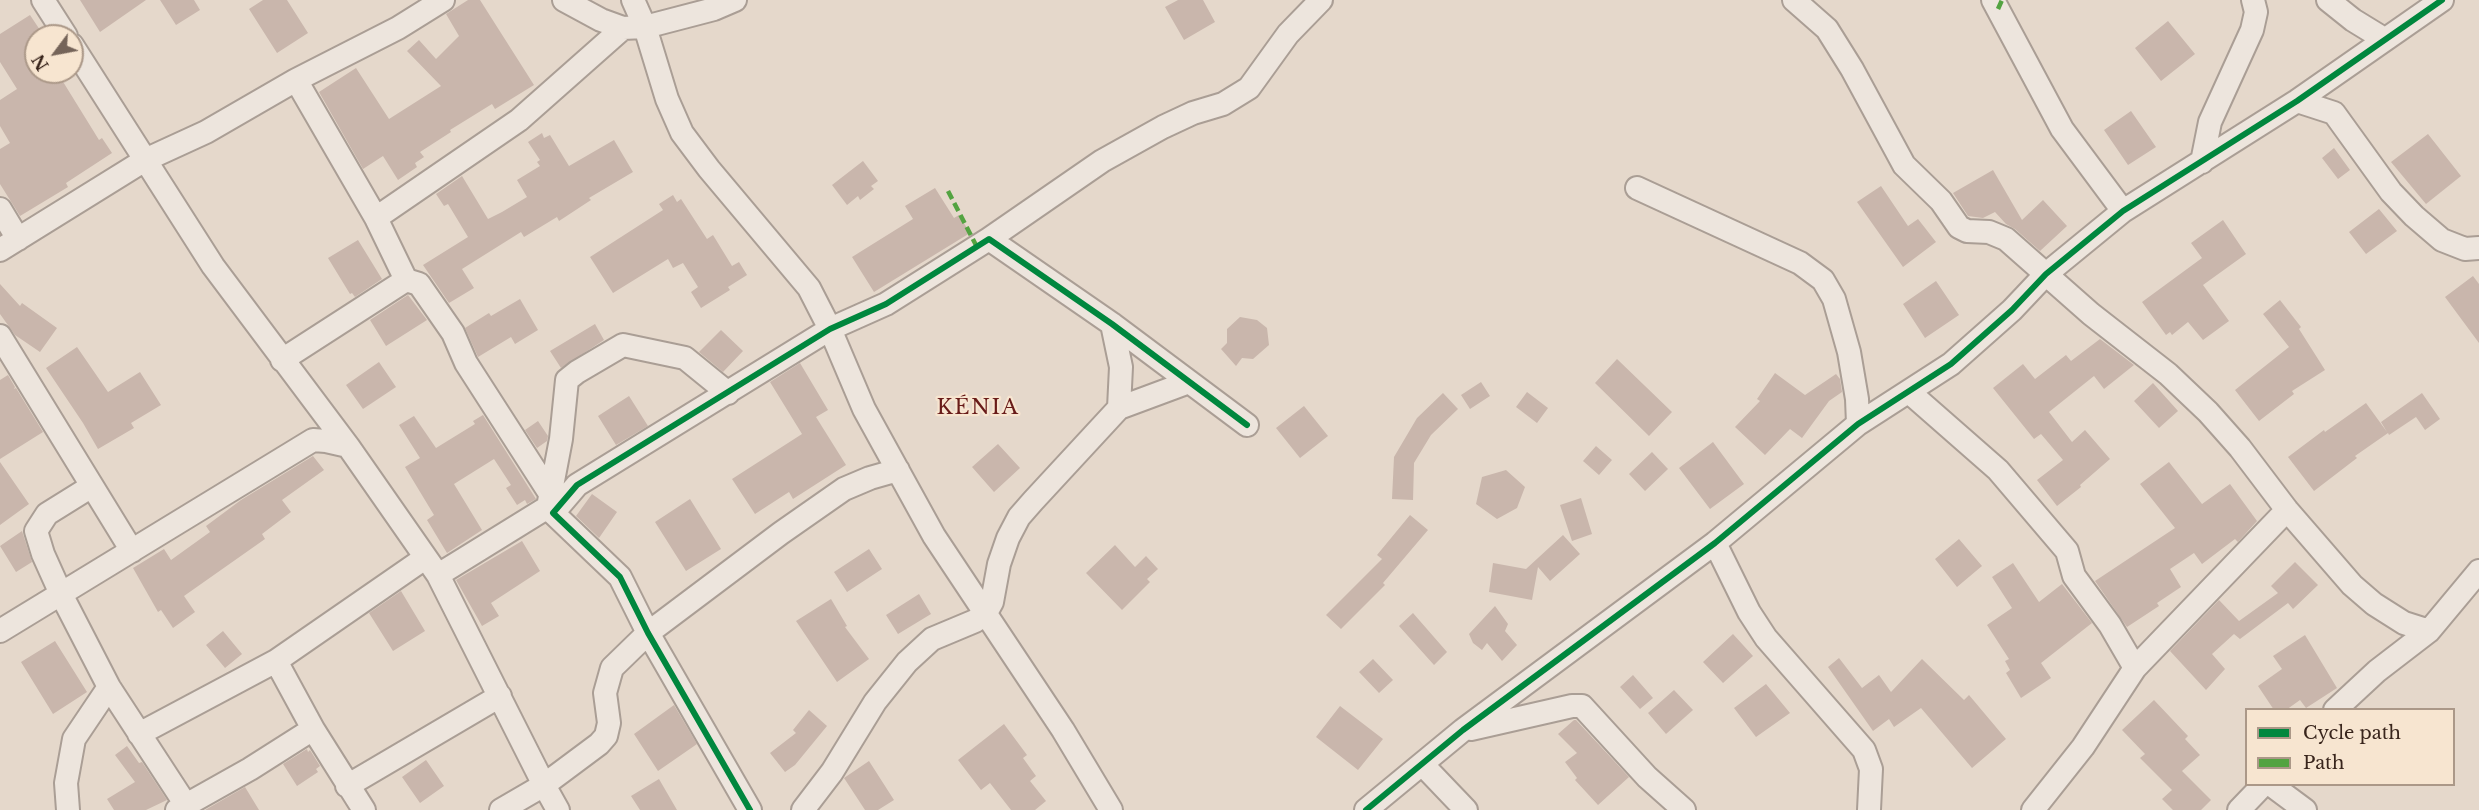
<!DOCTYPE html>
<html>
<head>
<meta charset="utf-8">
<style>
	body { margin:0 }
	#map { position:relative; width:2479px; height:810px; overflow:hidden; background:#e5d8cb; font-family:"Libre Baskerville",serif }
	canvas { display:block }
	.legend { position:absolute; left:2245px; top:708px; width:210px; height:78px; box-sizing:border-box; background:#f7e5d0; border:2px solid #ab9888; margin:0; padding:8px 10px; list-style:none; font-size:18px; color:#39251c }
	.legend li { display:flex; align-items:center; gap:12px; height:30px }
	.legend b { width:30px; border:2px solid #ab9888 }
	.north { position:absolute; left:24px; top:24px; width:60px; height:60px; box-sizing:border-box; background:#f7e5d0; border:2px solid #ab9888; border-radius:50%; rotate:238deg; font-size:16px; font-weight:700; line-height:24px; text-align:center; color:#39251c }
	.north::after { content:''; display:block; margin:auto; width:21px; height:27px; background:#756459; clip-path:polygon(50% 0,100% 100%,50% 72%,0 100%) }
</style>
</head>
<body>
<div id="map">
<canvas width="2479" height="810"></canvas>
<ul class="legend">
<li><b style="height:8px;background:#00873e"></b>Cycle path</li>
<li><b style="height:8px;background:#53a341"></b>Path</li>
</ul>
<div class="north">N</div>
</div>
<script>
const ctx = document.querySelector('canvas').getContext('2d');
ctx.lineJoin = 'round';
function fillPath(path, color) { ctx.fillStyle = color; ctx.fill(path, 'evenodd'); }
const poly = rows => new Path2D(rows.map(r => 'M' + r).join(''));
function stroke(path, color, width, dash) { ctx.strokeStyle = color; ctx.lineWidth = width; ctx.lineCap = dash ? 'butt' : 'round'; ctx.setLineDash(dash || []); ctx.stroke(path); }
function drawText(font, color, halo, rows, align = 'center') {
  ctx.font = font + ' "Libre Baskerville",serif'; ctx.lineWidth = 4.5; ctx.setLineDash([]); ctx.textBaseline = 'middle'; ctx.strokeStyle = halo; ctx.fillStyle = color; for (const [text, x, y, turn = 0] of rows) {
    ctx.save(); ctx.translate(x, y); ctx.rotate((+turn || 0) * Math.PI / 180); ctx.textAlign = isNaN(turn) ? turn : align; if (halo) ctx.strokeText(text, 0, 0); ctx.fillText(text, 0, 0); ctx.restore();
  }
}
fillPath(poly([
	[80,0,146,0,100,32],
	[160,0,194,0,200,10,176,25],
	[263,0,287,0,308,33,277,53,249,9],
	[468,0,480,0,534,85,495,109,492,104,450,130,451,132,420,152,424,157,415,163,417,167,398,180,383,156,363,169,319,92,356,68,389,119,441,86,407,51,419,40,436,59,459,36,446,14],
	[1178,0,1203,0,1215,22,1184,40,1165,7],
	[30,15,44,36,36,36,36,72,57,72,99,140,102,138,112,153,66,183,68,187,20,216,0,184,0,149,10,143,0,126,0,100,17,89,0,62,0,34],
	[2168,21,2195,54,2161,81,2135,48],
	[2131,111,2156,147,2128,165,2104,130],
	[542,133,544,138,550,135,569,166,614,140,633,172,589,198,591,200,559,221,557,217,524,237,521,232,462,269,474,288,449,303,423,265,468,237,448,204,444,206,436,194,462,176,488,219,502,212,527,197,517,180,540,166,537,162,540,160,528,142],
	[2428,134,2461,176,2426,204,2391,162],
	[2334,148,2350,170,2338,179,2322,158],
	[863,161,878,181,871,186,874,189,860,200,858,196,847,205,832,185],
	[1993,170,2022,220,2043,200,2067,226,2040,251,2015,229,2006,224,1995,212,1983,218,1968,216,1953,193],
	[1881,186,1908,226,1918,219,1936,242,1903,267,1857,202],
	[935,188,954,218,959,215,970,233,874,292,852,257,913,219,905,206],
	[673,195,677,202,681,199,707,239,713,235,732,266,739,262,747,275,728,287,730,290,701,308,691,292,698,287,683,263,673,268,668,259,613,293,590,257,663,210,659,204],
	[2379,209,2397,231,2366,254,2349,232],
	[2223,220,2246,254,2203,285,2229,321,2203,340,2188,322,2172,335,2170,332,2166,335,2142,302,2202,258,2191,243],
	[358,240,382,279,355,297,352,293,350,294,328,258],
	[2473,276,2479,284,2479,343,2445,297],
	[1936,281,1959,315,1925,338,1903,304],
	[0,284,20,306,22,303,57,328,40,352,15,335,0,314],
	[408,295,427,320,386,346,370,320],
	[520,299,538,330,515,344,511,337,478,357,465,328,489,313,491,316],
	[2280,300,2301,327,2299,329,2325,370,2292,391,2294,394,2259,421,2235,390,2289,347,2263,314],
	[1240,317,1257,320,1267,328,1269,345,1253,359,1242,358,1236,366,1221,349,1227,343,1227,329],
	[595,324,604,340,561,368,550,351],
	[721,330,743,351,723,372,699,352],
	[2100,339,2134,365,2104,389,2094,376,2049,412,2072,442,2085,430,2110,459,2080,485,2081,487,2057,506,2037,480,2063,460,2041,434,2034,439,1993,388,2023,364,2035,379,2066,355,2071,361],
	[77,347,108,392,140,372,161,405,131,423,134,428,98,449,83,423,46,368],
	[1617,359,1672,412,1649,436,1595,383],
	[379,362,396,387,363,409,346,385],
	[800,363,828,410,816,417,846,465,793,499,789,492,755,514,732,479,802,434,770,382],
	[1775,373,1805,395,1836,374,1840,379,1842,392,1829,401,1802,438,1790,429,1765,455,1735,427,1760,401,1757,399],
	[8,375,15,387,14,389,16,388,43,432,0,459,0,380],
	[1481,382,1490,396,1470,409,1461,395],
	[2153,383,2178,411,2159,428,2134,401],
	[1527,392,1548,408,1537,423,1516,407],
	[1443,393,1458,409,1431,435,1414,463,1413,500,1392,499,1394,457,1417,418],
	[2422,393,2440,419,2425,430,2416,417,2389,435,2388,433,2355,456,2357,458,2314,491,2288,457,2324,430,2325,432,2366,403,2387,432,2381,422],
	[629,396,648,426,616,445,598,416],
	[1304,406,1328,436,1300,458,1276,428],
	[483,415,536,499,527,504,525,500,517,505,506,488,511,485,494,459,454,484,482,530,447,553,427,520,434,515,405,467,420,458,399,425,414,416,436,448,475,424,473,421],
	[538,421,548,436,547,441,537,448,525,430],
	[1713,442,1744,484,1710,509,1679,468],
	[998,444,1020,468,994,492,972,467],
	[1596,446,1612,460,1599,475,1583,461],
	[1652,452,1668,469,1645,491,1629,474],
	[313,456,324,470,282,500,291,512,262,534,265,539,184,596,195,612,173,628,161,610,158,612,133,568,164,549,171,560,210,532,206,526,241,500],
	[0,462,29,504,0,525],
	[2169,462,2202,504,2230,484,2257,521,2238,542,2235,539,2202,564,2194,553,2170,569,2181,587,2157,603,2159,606,2127,627,2095,581,2175,528,2140,484],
	[1506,470,1525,487,1517,508,1497,519,1476,504,1482,477],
	[592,494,617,512,599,538,576,516],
	[1581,498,1592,534,1572,541,1560,505],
	[690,499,721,549,686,571,655,522],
	[1410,515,1428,530,1383,583,1385,585,1341,629,1326,615,1382,559,1377,555],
	[22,531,32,562,16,572,0,546],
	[1563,535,1580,554,1550,581,1538,567,1532,600,1489,592,1493,563,1526,569],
	[1959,539,1982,566,1957,587,1935,559],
	[522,541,540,571,491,603,499,616,482,626,456,580],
	[1115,545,1135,567,1146,556,1158,569,1147,579,1150,582,1122,610,1086,573],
	[869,549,882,569,847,592,834,572],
	[2295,562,2318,585,2293,609,2288,603,2240,639,2234,634,2212,654,2225,669,2206,690,2170,651,2219,600,2239,621,2278,593,2271,586],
	[2013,563,2039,602,2062,584,2092,623,2041,663,2051,678,2021,698,2006,673,2010,670,2005,661,2009,659,1987,625,2012,608,1992,577],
	[401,591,425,631,393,651,369,613],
	[919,594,931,614,898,634,886,615],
	[831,599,847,626,845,627,869,659,837,682,796,621],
	[1495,606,1508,624,1505,631,1517,645,1502,661,1487,643,1482,650,1473,643,1469,634],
	[1413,613,1447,652,1434,665,1399,626],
	[223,631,242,654,225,668,206,645],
	[1733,634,1753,656,1723,683,1703,662],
	[2305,635,2337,688,2306,708,2300,700,2286,710,2274,710,2258,686,2282,669,2273,656],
	[55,641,87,692,53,714,21,662],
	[1839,658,1862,688,1879,675,1891,692,1922,659,1964,700,1969,695,2006,739,1972,768,1921,708,1894,727,1889,719,1873,731,1828,667],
	[1373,659,1393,680,1379,693,1359,672],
	[1633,675,1653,698,1640,709,1620,687],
	[1766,684,1790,713,1756,737,1734,708],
	[1674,690,1693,710,1666,734,1648,713],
	[2154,700,2188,736,2185,739,2200,755,2182,771,2211,800,2201,810,2173,810,2162,799,2172,790,2140,758,2145,754,2122,730],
	[674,705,697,744,658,771,634,734],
	[1340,706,1383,739,1358,770,1316,737],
	[809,710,827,726,795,765,785,772,770,753,796,733,793,730],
	[1574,720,1576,720,1629,777,1598,805,1575,780,1577,778,1565,762,1577,753,1558,734],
	[1004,724,1027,755,1023,758,1036,776,1030,781,1046,801,1035,810,1011,810,990,783,981,790,958,760],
	[127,746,139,763,142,762,167,800,146,810,114,810,107,799,135,782,115,755],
	[307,749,308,752,310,750,320,766,316,769,318,772,297,786,283,764],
	[426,760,444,786,420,803,402,777],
	[869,761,894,800,878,810,865,810,844,778],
	[659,779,677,810,640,810,631,796],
	[245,787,259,810,205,810]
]), '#c9b6ac');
const minor = poly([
	[43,0,66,36],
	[564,0,601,20,623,28,645,27,714,9,735,0],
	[633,0,645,27,667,99,682,133,709,169,809,288,830,329,864,409,934,536,1063,730,1111,810],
	[1794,0,1827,29,1852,69,1904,165,1941,201,1959,227,1967,231,1989,232,2006,239,2091,314,2168,374,2208,412,2240,448,2287,510,2352,585,2374,604,2404,623,2429,631],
	[1993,0,2062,129,2123,211],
	[2328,0,2353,20,2384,39],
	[72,45,213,266,348,446,438,575,544,785,558,810],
	[2297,101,2334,113,2391,192,2414,216,2442,240,2465,249,2479,248],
	[2202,162,2210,122,2252,30,2256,12,2253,0],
	[1637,188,1800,263,1823,280,1834,299,1849,352,1857,399,1858,424],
	[0,209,18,239],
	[376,218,519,120,623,28],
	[989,239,1102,161,1163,127,1193,113,1223,104,1249,88,1288,34,1321,0],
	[0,250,145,160,206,132,296,80,398,28,443,0],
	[406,280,419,284,453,333,466,363,549,492],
	[1112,324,1121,367,1119,408],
	[0,336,132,551],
	[282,360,406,280,376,218,296,80],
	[1909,392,1998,470,2067,551,2074,576,2110,625,2135,668],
	[92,486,47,514,36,531,43,554,61,594,109,687,186,805],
	[1715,543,1749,612,1766,638,1864,750,1871,769,1869,810],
	[438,575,548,507,561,439,567,380,577,372,623,345,685,358,728,393],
	[0,631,313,440,326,441,348,446],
	[2335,710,2377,671,2429,631,2479,571],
	[313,729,364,810],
	[1471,729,1572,706,1582,706,1647,777,1684,810],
	[139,734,276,661],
	[1422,764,1466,810],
	[2270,784,2305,810],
	[347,786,500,696],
	[68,810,66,783,74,739,109,687],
	[177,810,250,769,313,729,276,661,425,558],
	[501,810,544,785,599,744,606,736,609,723,605,693,612,668,648,633,781,533,844,489,870,478,898,470],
	[750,810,648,633,620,577,553,513,577,485,830,329,886,304,989,239,1112,324,1247,425],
	[803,810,832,772,875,702,907,662,932,639,975,621,986,613,992,602,999,564,1008,538,1019,517,1033,501,1119,408,1189,382],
	[1366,810,1463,730,1715,543,1858,424,1951,364,2012,310,2046,274,2123,211,2297,101,2442,0],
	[2033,810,2083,747,2135,668,2287,510],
	[2239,810,2264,784]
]);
stroke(minor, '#aa9e95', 26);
stroke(minor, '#ede5dd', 22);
stroke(poly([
	[1998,9,2002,0],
	[948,191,977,247]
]), '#53a341', 4.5, [9, 4.5]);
stroke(poly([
	[750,810,648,633,620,577,553,513,577,485,830,329,886,304,989,239,1112,324,1247,425],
	[1366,810,1463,730,1715,543,1858,424,1951,364,2012,310,2046,274,2123,211,2297,101,2442,0]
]), '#00873e', 6);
ctx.letterSpacing = '1.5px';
drawText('21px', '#681b19', '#f7e5d0', [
	["KÉNIA",978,408]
]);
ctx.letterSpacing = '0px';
</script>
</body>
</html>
